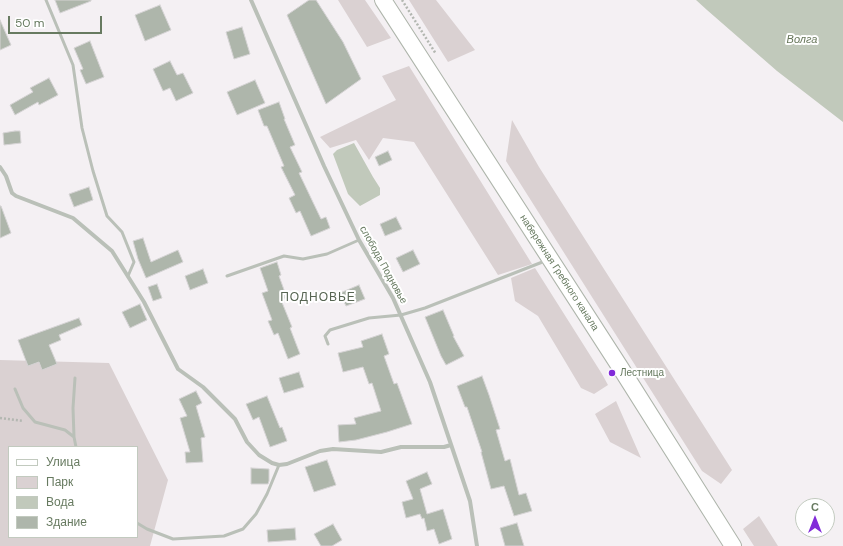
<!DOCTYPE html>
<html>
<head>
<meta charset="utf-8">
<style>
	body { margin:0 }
	#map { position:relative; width:843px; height:546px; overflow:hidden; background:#f4f0f3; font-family:"DM Sans",sans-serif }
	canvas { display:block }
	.legend { position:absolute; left:8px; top:446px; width:130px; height:92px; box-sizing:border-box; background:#fff; border:1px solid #c2cabf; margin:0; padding:5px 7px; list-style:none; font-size:12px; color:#677a60 }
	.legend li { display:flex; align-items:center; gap:8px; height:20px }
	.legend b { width:20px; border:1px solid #c2cabf }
	.north { position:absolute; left:795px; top:498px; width:40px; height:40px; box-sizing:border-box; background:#fff; border:1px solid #c2cabf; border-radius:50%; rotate:0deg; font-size:11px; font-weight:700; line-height:16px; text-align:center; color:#677a60 }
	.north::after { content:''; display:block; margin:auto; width:14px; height:18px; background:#822bd9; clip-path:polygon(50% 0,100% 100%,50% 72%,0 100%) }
	.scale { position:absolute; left:8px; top:16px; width:94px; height:18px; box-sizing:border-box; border:2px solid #677a60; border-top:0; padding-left:5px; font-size:12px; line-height:14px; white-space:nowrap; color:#677a60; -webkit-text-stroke:3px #fff; paint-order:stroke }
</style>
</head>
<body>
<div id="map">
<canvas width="843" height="546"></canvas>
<ul class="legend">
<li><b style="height:5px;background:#fff"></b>Улица</li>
<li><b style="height:11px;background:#dad1d2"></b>Парк</li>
<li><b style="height:11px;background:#c1c9bb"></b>Вода</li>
<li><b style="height:11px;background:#aeb6ab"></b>Здание</li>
</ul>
<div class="north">С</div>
<div class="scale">50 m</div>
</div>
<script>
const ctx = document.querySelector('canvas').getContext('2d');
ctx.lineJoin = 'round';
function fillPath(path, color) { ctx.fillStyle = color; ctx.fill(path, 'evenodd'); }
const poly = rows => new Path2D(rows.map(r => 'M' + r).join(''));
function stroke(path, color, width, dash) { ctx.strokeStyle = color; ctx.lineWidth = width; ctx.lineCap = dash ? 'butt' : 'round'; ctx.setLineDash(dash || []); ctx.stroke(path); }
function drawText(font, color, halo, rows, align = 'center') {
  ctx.font = font + ' "DM Sans",sans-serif'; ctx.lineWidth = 4; ctx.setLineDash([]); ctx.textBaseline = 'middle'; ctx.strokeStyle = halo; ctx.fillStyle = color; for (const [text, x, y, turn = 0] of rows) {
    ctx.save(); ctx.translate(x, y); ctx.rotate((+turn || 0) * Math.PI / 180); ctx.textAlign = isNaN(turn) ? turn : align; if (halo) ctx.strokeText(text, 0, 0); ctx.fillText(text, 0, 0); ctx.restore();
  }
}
fillPath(poly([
	[338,0,365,0,391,38,367,47],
	[409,0,436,0,475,50,448,62],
	[409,66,532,264,498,275,414,142,383,138,369,160,356,140,330,148,320,137,396,100,382,76],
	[512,120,539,167,732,470,721,484,702,471,506,161],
	[535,268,602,374,608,385,594,394,581,388,538,316,515,301,511,278],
	[0,360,109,363,168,480,150,546,0,546],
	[9,447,137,447,137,537,9,537],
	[616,401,641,458,610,442,595,414],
	[759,516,778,546,754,546,743,529]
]), '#dad1d2');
fillPath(poly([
	[696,0,843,0,843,122,777,71,707,10],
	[354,143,373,177,380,188,380,195,360,206,348,194,333,154,337,150]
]), '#c1c9bb');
const building = poly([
	[55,0,91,0,91,1,60,13,55,0],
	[309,0,316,0,343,42,361,79,326,104,287,15,309,0],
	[160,5,171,30,145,41,135,15,160,5],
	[0,20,11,45,0,50,0,20],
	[242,27,250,54,234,59,226,32,242,27],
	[90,41,104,77,86,84,80,70,83,69,74,48,90,41],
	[170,61,177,75,183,73,193,93,176,101,170,88,163,91,153,69,170,61],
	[49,78,58,95,39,105,38,102,15,115,10,105,33,92,30,88,49,78],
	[255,80,265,103,237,115,227,92,255,80],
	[279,102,285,119,284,119,295,145,290,147,302,172,299,173,321,219,326,217,330,228,311,236,300,211,296,213,289,198,295,195,281,167,284,166,267,126,264,126,258,110,279,102],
	[15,131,20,131,21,143,4,145,3,133,15,131],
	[388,151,392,160,379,166,375,157,388,151],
	[89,187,93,200,74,207,69,194,89,187],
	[0,206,1,206,11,233,0,238,0,206],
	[396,217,402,229,385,236,380,224,396,217],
	[143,238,151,262,178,250,183,262,146,278,138,259,133,241,143,238],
	[413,250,420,264,403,272,396,258,413,250],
	[277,262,281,275,279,276,287,298,281,300,292,327,290,328,300,354,288,359,278,333,274,335,268,321,272,320,262,293,268,291,260,268,277,262],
	[203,269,208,283,190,290,185,276,203,269],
	[157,284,162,298,153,301,148,287,157,284],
	[359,285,365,299,346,306,340,293,359,285],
	[140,304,147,320,130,328,122,312,140,304],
	[443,310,454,336,453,336,464,356,446,365,441,356,425,317,443,310],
	[79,318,82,325,59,335,61,340,49,345,57,364,42,370,39,362,28,366,18,340,79,318],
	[382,334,389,354,384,356,394,384,397,383,412,424,387,432,356,440,339,442,338,425,356,424,354,418,381,411,372,383,369,384,363,367,343,372,338,353,363,347,361,341,382,334],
	[299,372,304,387,284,393,279,378,299,372],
	[482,376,489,395,500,429,496,430,505,461,510,459,519,495,526,493,532,511,514,516,504,486,491,489,481,452,482,452,467,407,465,407,457,386,482,376],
	[196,391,202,403,196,406,205,437,201,438,203,462,186,463,185,452,190,452,180,418,187,416,179,399,196,391],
	[267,396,280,428,282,427,287,441,270,447,259,417,253,420,246,404,267,396],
	[327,460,336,485,314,492,305,467,327,460],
	[251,468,269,469,269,481,268,484,251,484,251,468],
	[427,472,432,484,420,489,427,514,443,509,452,539,439,544,434,529,427,531,424,518,422,519,420,514,406,518,402,502,413,499,406,481,427,472],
	[517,523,524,546,505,546,500,528,517,523],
	[333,524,342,540,332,546,321,546,314,534,333,524],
	[295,528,296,540,268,542,267,530,295,528]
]);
fillPath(building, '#aeb6ab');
stroke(building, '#d5d3d4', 1);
const secondary = poly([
	[383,0,620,367,733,546]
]);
stroke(secondary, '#aeb5ab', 18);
stroke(poly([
	[402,0,436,54],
	[0,418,23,421]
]), '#b3b7b1', 2.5, [2, 2]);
stroke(poly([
	[46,0,73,65,82,128,93,171,107,216,122,232,134,262,128,276],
	[227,276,284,256,303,259,327,254,359,240],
	[328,344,325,336,330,330,369,318,401,315,425,308,545,261],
	[15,389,23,408,35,422,65,430,74,437,76,447],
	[74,437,73,408,75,378],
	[137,523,147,529,173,539,224,536,243,529,256,514,267,494,279,465]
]), '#bac0b8', 3);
stroke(poly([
	[251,0,324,166,359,240,393,298,430,382,470,501,477,546],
	[0,167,6,176,12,193,16,196,73,218,112,251,144,302,178,369,203,387,235,419,247,442,259,455,272,463,279,465,287,464,320,451,333,449,381,452,401,447,444,447,451,445]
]), '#bac0b8', 4);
stroke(secondary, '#fff', 16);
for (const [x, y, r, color] of [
	[612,373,4,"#822bd9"]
]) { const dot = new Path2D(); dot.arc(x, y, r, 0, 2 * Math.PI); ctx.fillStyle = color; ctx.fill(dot); stroke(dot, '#fff', 1.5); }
drawText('10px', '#677a60', '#fff', [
	["слобода Подновье",383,265,61],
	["набережная Гребного канала",559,273,57]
]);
drawText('10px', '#677a60', '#fff', [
	["Лестница",620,373]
], 'left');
drawText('italic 11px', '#67765a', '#fff', [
	["Волга",802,40]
]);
ctx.letterSpacing = '1px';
drawText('12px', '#576552', '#fff', [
	["ПОДНОВЬЕ",318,298]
]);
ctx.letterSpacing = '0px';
</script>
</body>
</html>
